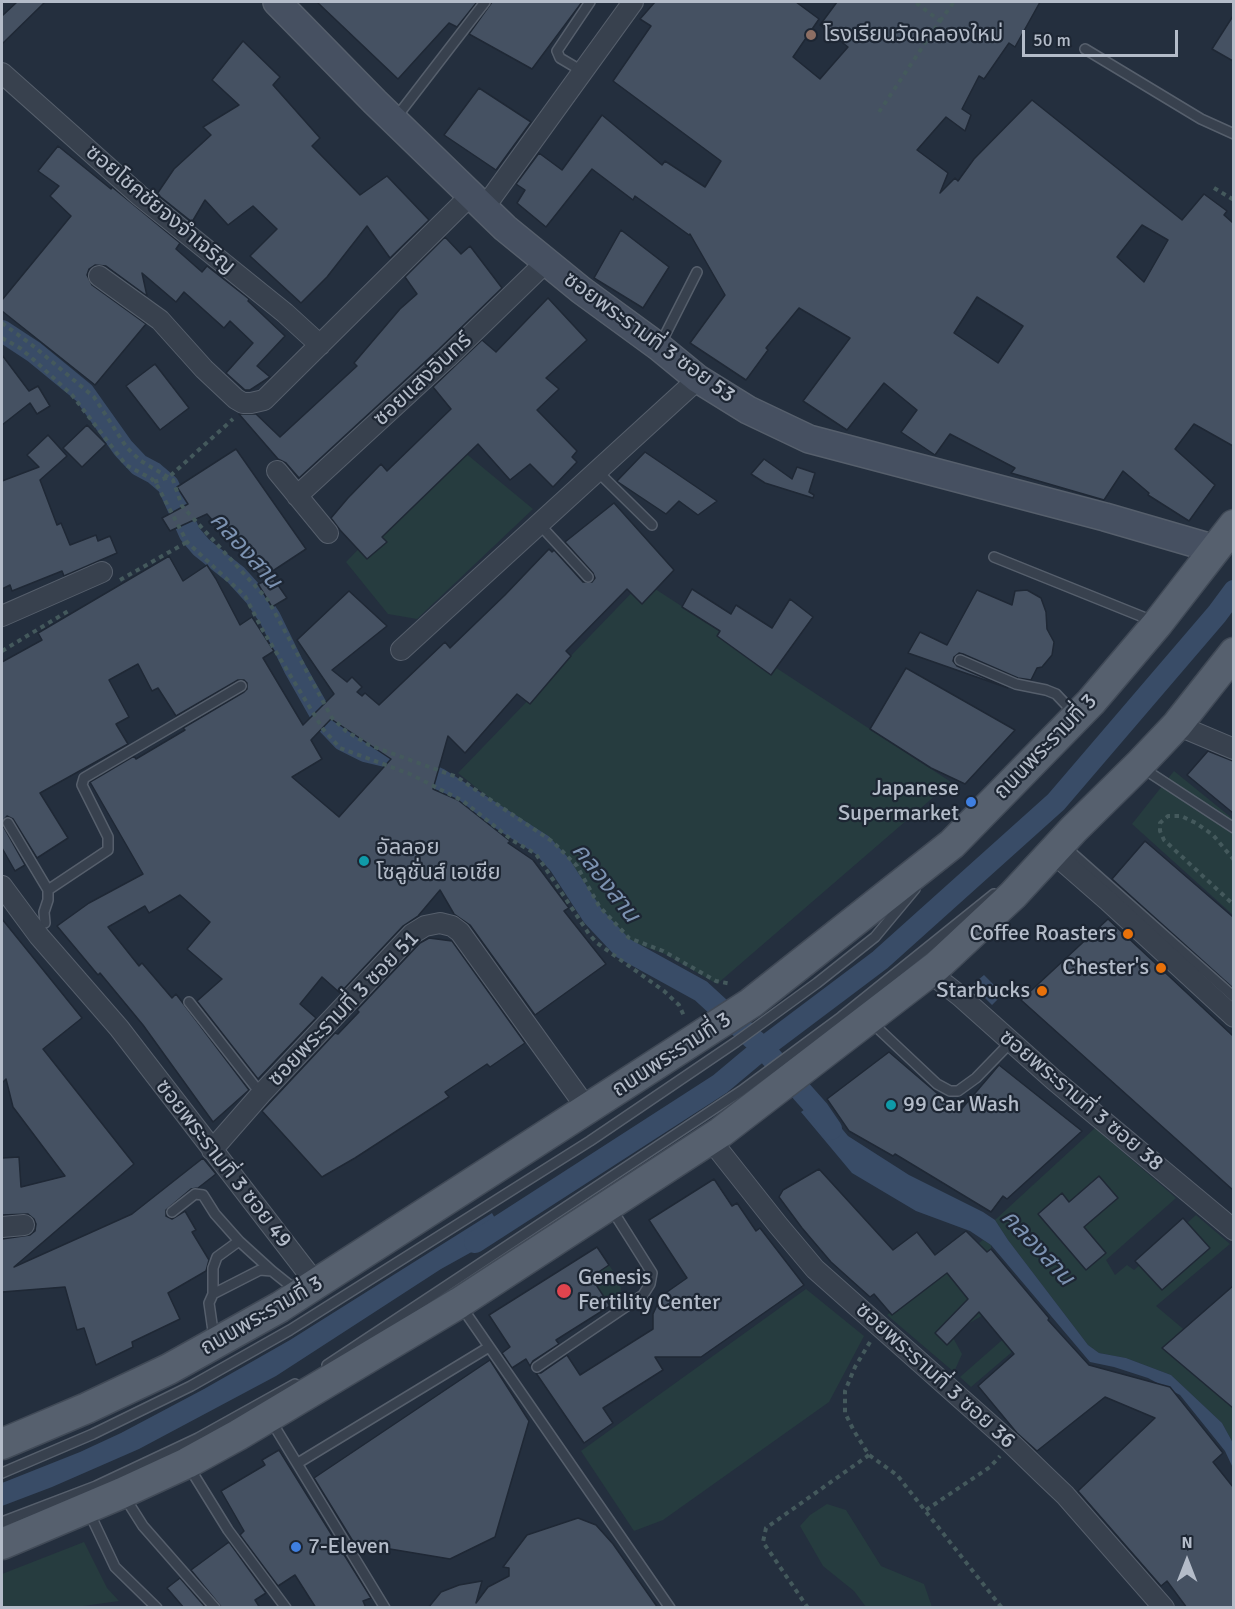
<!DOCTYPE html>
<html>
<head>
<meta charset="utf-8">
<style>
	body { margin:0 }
	#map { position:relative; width:1235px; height:1609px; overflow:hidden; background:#242f3e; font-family:Signika,sans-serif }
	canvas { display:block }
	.frame { position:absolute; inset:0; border:3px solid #b4bcc9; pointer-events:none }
	.north { position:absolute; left:1157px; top:1531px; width:60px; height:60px; -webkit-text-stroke:4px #1d2633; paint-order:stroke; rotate:0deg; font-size:16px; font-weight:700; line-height:24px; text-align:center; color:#b4bcc9 }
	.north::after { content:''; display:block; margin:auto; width:21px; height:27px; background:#b4bcc9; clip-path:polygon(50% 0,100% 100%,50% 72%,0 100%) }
	.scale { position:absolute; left:1022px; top:30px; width:156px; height:27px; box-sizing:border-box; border:3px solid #b4bcc9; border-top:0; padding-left:8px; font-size:18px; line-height:21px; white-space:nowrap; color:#b4bcc9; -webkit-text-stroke:4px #1d2633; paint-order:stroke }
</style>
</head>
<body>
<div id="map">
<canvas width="1235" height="1609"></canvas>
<div class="frame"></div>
<div class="north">N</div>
<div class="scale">50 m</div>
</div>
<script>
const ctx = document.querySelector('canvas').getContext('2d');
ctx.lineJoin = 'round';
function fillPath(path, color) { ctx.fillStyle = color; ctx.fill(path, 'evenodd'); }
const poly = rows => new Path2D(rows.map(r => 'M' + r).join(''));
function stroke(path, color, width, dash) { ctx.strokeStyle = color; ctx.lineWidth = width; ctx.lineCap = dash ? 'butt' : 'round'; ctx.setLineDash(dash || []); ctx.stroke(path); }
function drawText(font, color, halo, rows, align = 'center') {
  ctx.font = font + ' Signika,"Noto Sans Thai",sans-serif'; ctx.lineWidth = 4.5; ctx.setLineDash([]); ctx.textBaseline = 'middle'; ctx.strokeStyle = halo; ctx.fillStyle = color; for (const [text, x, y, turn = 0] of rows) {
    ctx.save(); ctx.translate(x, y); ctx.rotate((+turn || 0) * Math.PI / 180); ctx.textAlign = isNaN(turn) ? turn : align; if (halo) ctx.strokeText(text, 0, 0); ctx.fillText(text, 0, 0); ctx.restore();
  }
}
fillPath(poly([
	[458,447,533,509,417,619,388,614,346,562],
	[643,581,951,782,717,984,665,954,629,941,598,908,585,883,560,850,503,809,458,773],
	[1174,771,1233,819,1233,915,1132,824],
	[1095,1128,1176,1198,1106,1260,1115,1275,1127,1265,1134,1270,1196,1215,1230,1244,1156,1306,1233,1371,1233,1443,1222,1423,1171,1375,1126,1358,1099,1353,1088,1345,1008,1240,995,1220],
	[983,1240,991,1245,995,1308,951,1334,962,1354,954,1372,887,1315],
	[609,1265,620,1282,621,1289,620,1298,610,1306,591,1277],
	[806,1289,864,1336,829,1402,663,1520,634,1531,581,1451],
	[1009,1334,1019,1346,971,1387,960,1377],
	[827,1504,846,1510,881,1566,924,1584,932,1607,866,1607,854,1591,823,1566,800,1526,810,1515],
	[84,1542,107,1588,119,1601,69,1608,4,1607,2,1601,2,1574]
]), '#263c3f');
fillPath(poly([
	[984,975,1003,994,992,1005,972,985],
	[818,1100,848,1136,909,1175,983,1212,995,1220,1008,1240,1088,1345,1099,1353,1126,1358,1171,1375,1222,1423,1233,1443,1233,1468,1225,1451,1180,1395,1148,1378,1114,1367,1090,1362,991,1245,970,1231,916,1211,852,1173,801,1112],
	[492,1213,504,1234,441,1269,276,1376,139,1449,52,1487,2,1506,2,1483,80,1452,121,1433,204,1389,290,1340]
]), '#394c67');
stroke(poly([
	[2,331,34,352,84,393,123,448,139,465,154,473,168,485,190,534,201,547,236,575,255,596,270,618,294,667,324,720,343,740,365,751,390,757,439,779,542,845,560,865,593,916,623,948,701,991,763,1048,818,1110,831,1129],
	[475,1242,720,1084,763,1048,880,960,1056,802,1217,614,1234,591]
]), '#394c67', 22);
const building = poly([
	[17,2,45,2,2,44,2,16,17,2],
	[317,2,477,2,457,27,449,23,398,79,317,2],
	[492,2,582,2,532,69,469,34,492,2],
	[655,2,796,2,819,19,793,57,820,79,848,47,820,25,837,2,1040,2,1015,47,1009,43,984,79,979,76,962,109,971,115,965,131,946,117,917,150,948,173,940,193,955,178,958,181,974,159,1032,100,1182,220,1204,194,1227,211,1224,215,1233,223,1233,446,1194,424,1175,449,1215,485,1189,521,1148,495,1149,493,1123,471,1104,500,1011,473,1015,468,950,434,935,455,901,432,917,410,884,383,847,430,803,401,850,338,799,308,766,348,768,350,746,380,690,343,725,295,690,234,689,235,635,196,633,200,592,169,546,227,517,203,525,190,516,184,539,153,562,170,602,115,662,165,665,161,705,187,721,161,613,81,651,26,640,19,655,2],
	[1142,225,1168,240,1144,282,1117,257,1142,225],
	[977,297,1023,326,998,363,954,333,977,297],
	[1233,16,1233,61,1212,49,1233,16],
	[243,41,280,77,273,85,320,138,312,146,360,195,387,176,429,220,390,258,367,226,327,277,301,303,250,256,277,229,253,206,228,225,205,200,192,222,157,194,174,169,211,135,203,127,239,105,212,80,243,41],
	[479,88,531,122,496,170,444,135,479,88],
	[58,146,111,189,112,187,180,243,176,249,202,272,207,266,249,299,248,301,285,336,257,366,270,377,250,390,245,390,226,373,253,343,230,321,224,328,184,292,176,302,142,273,147,296,106,266,95,265,89,269,87,275,92,285,146,324,95,385,2,311,2,300,71,216,50,196,59,186,38,171,58,146],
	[621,230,669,267,643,308,594,278,621,230],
	[445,237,461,254,470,246,502,288,439,349,299,478,286,463,278,459,239,414,256,414,280,437,357,366,354,363,400,309,417,294,405,277,445,237],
	[548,298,587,340,546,378,559,389,537,410,577,451,572,457,577,462,553,487,530,464,510,480,478,444,382,537,387,542,367,559,340,530,331,518,348,498,381,464,387,471,451,409,433,387,482,340,496,352,548,298],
	[2,355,29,391,38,386,50,406,37,414,30,403,2,425,2,355],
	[155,364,189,408,160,430,126,386,155,364],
	[87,425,106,444,82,467,63,448,87,425],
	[48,435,67,456,40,480,57,525,61,523,70,545,96,535,98,541,110,536,117,553,64,576,62,571,12,591,10,585,2,589,2,481,39,467,27,455,48,435],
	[236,449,306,549,262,578,207,514,170,531,162,518,188,504,177,487,236,449],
	[645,452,717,501,698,515,679,501,666,514,618,482,617,481,645,452],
	[764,459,792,479,797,467,815,473,809,492,814,495,813,498,765,483,751,474,764,459],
	[614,503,674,570,642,604,627,589,566,651,571,656,530,704,517,694,465,753,448,736,433,789,458,800,510,841,508,843,533,860,569,908,564,911,606,964,535,1015,470,925,454,914,440,890,418,916,403,926,340,993,322,977,300,1004,316,1018,258,1079,197,1001,222,979,187,949,210,922,180,895,149,913,145,906,108,927,139,966,142,963,172,998,176,994,249,1090,213,1122,143,1025,100,973,98,975,57,926,89,903,143,874,90,782,134,756,136,759,185,730,183,728,244,692,247,689,247,683,244,680,238,680,176,716,158,688,152,691,138,664,109,680,129,717,116,724,128,744,40,793,68,838,37,858,13,819,7,816,2,822,2,662,42,640,38,633,169,556,183,581,207,565,216,579,240,625,252,617,274,651,263,658,303,725,334,694,297,640,349,591,387,626,332,670,347,682,352,677,362,687,357,692,362,696,365,693,379,705,445,642,450,648,505,595,549,549,552,552,554,550,583,582,592,582,595,578,593,573,565,542,614,503],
	[331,719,391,759,339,817,292,777,322,759,311,740,331,719],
	[273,578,287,598,272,607,258,584,273,578],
	[692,589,731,614,736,605,772,628,790,599,813,617,771,675,717,636,720,631,682,607,692,589],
	[977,590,1012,605,1015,591,1027,590,1041,598,1046,612,1047,629,1054,642,1052,655,1042,667,1037,668,1031,680,1018,678,963,654,959,653,954,657,953,661,957,666,1008,688,908,653,920,632,947,645,977,590],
	[906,668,1015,730,965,784,931,768,870,729,906,668],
	[1208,751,1233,761,1233,813,1187,775,1208,751],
	[2,824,25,865,15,871,2,848,2,824],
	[1145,841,1233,917,1233,988,1112,879,1145,841],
	[2,919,82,1018,43,1049,134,1164,14,1267,132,1214,203,1158,216,1174,198,1188,191,1189,166,1210,166,1216,172,1219,185,1211,196,1230,192,1232,209,1260,206,1271,168,1293,180,1319,132,1342,133,1347,96,1365,84,1328,77,1330,65,1287,2,1292,2,1239,30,1235,35,1231,36,1224,34,1219,28,1214,2,1215,2,1158,19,1157,21,1187,65,1176,13,1107,6,1079,2,1083,2,919],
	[1108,919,1233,1036,1233,1190,1021,1000,1108,919],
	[429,938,452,941,525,1043,490,1067,487,1064,445,1092,449,1097,355,1158,322,1177,262,1111,335,1033,338,1034,359,1012,357,1010,420,943,429,938],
	[889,1052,959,1112,999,1065,1082,1131,1007,1199,1003,1196,991,1212,895,1154,893,1156,849,1131,827,1099,889,1052],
	[819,1169,893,1250,917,1232,935,1255,966,1231,987,1252,991,1249,1049,1318,1048,1320,1089,1365,1170,1387,1223,1453,1213,1462,1233,1487,1233,1608,1187,1608,1167,1581,1161,1586,1078,1491,1155,1418,1105,1397,1037,1451,1017,1433,978,1386,1014,1354,979,1312,947,1345,935,1333,968,1299,947,1273,892,1315,874,1294,870,1297,831,1262,802,1228,779,1197,783,1190,819,1169],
	[1099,1176,1118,1198,1084,1227,1106,1253,1086,1270,1038,1214,1062,1193,1069,1202,1099,1176],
	[714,1179,732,1206,737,1203,756,1231,760,1228,804,1285,701,1357,655,1357,663,1370,603,1408,613,1423,584,1443,536,1373,541,1373,567,1355,580,1375,653,1329,653,1314,658,1303,667,1292,687,1278,649,1220,714,1179],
	[1183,1218,1210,1248,1162,1290,1135,1261,1183,1218],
	[597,1247,609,1265,591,1277,610,1306,556,1340,559,1344,533,1361,530,1366,526,1359,512,1368,502,1353,510,1347,489,1315,597,1247],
	[1233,1286,1233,1408,1162,1348,1233,1286],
	[490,1360,529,1421,495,1537,450,1559,354,1543,314,1478,490,1360],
	[279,1450,371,1598,363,1601,366,1608,316,1608,295,1575,278,1586,240,1535,244,1531,221,1491,265,1465,262,1460,279,1450],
	[578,1518,596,1525,613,1544,658,1608,428,1608,441,1592,459,1585,482,1581,476,1603,488,1587,509,1576,509,1568,503,1567,527,1535,578,1518],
	[229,1542,266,1593,255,1600,260,1608,222,1608,191,1570,229,1542],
	[180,1578,206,1608,184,1608,167,1588,180,1578]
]);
fillPath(building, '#455162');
stroke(building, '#1f2835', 1.5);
const lane = poly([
	[1085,49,1201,119,1234,134],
	[582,71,560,58,557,51,590,2],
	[395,119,485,2],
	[660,345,697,272],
	[598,472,652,525],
	[540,525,588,577],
	[994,557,1153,621],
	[960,660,1016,684,1046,690,1056,694,1075,714],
	[1141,767,1234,828],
	[8,823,48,890,48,900,44,912,45,923],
	[1063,845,1234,997],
	[48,890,108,850,108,837,82,785,84,778,241,686],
	[189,1002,261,1094],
	[870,1021,937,1084,950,1091,958,1091,976,1078,1011,1042],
	[172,1212,195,1194,203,1195,215,1214,239,1241],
	[213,1294,213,1268,217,1257,239,1241,272,1271],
	[461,1306,670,1608],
	[214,1338,209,1303,213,1294,260,1270,272,1271,297,1291],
	[327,1365,741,1091,841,1017,994,894],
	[537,1367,643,1295,650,1284,652,1273,611,1208],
	[270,1419,385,1608],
	[298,1463,489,1347],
	[189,1467,228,1530,286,1608],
	[2,1473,93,1434,191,1386,290,1330,590,1141,736,1042,817,983,875,937,915,889],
	[124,1496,143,1526,215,1608],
	[89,1512,115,1567,157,1608],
	[2,1522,96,1486,198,1438,295,1384]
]);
const street = poly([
	[2,73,140,196,285,313,320,345],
	[484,208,633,2],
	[99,276,160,320,204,369,236,399,243,403,251,403,264,400,471,195],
	[277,471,328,533],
	[297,496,447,358,546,262],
	[2,616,102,572],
	[401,650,698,379],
	[1177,725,1234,749],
	[1052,852,1107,900,1234,1017],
	[2,886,39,936,119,1028,317,1285],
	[929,972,960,996,1054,1080,1234,1230],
	[710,1139,778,1225,815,1269,1012,1444,1044,1475,1065,1495,1164,1608],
	[212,1150,261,1094,412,934,425,926,440,923,452,926,460,932,588,1110],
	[2,1227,24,1225]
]);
const secondary = poly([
	[277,2,375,102,505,228,581,290,659,347,698,379,748,410,809,439,1105,517,1215,549]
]);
const primary = poly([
	[2,1444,87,1408,169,1369,280,1307,751,1003,952,844,1091,702,1158,623,1234,525],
	[2,1544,122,1493,187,1463,238,1435,459,1303,721,1132,937,966,1013,895,1074,829,1139,765,1177,725,1234,653]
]);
stroke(lane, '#565f6c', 12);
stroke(street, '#565f6c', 22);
stroke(secondary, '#565f6c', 30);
stroke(primary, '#414a57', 33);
stroke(poly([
	[940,21,954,2],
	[879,112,940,21,915,2],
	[1214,188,1234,200],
	[2,323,32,345,94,397,127,448,141,461,173,480,182,506,268,600,332,718,346,731,369,745,457,777,470,786,553,842,577,866,599,906,629,938,663,951,716,981,732,984],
	[2,338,20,348,34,360,72,395,126,465,152,479,158,487,187,542,245,596,262,629,323,729,340,748,410,774,463,801,512,840,536,854,589,934,597,943,664,991,679,1005,684,1016],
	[154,482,169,477,233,419],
	[120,580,187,542],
	[2,651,70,610],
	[1234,860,1213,835,1196,823,1181,816,1168,816,1160,823,1160,831,1164,840,1234,905],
	[870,1342,855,1367,845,1391,845,1413,854,1431,869,1455,897,1475,1002,1608],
	[926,1510,990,1467,1000,1456],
	[808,1608,763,1542,766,1528,869,1455]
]), '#44595c', 4, [4.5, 4.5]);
stroke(lane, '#38414e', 9);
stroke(street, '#38414e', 20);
stroke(secondary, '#465061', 27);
stroke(primary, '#56606e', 30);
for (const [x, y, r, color] of [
	[811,35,6,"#8d6e63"],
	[971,802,6,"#3f7fe0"],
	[364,861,6,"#0f9aa8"],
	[1128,934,6,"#e8710a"],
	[1161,968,6,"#e8710a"],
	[1042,991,6,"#e8710a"],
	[891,1105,6,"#0f9aa8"],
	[564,1291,8,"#e0444e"],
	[296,1547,6,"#3f7fe0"]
]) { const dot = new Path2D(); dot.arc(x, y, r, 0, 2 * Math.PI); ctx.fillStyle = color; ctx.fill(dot); stroke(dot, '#1d2633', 2); }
drawText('22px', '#b4bcc9', '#1d2633', [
	["โรงเรียนวัดคลองใหม่",823,35],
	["Japanese",959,789,"right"],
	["Supermarket",959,814,"right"],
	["อัลลอย",376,848],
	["โซลูชั่นส์ เอเชีย",376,873],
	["Coffee Roasters",1116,934,"right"],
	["Chester's",1149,968,"right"],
	["Starbucks",1030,991,"right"],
	["99 Car Wash",903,1105],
	["Genesis",578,1278],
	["Fertility Center",578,1303],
	["7-Eleven",308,1547]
], 'left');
drawText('22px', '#b4bcc9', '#1d2633', [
	["ซอยโชคชัยจงจำเจริญ",160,210,40],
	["ซอยพระรามที่ 3 ซอย 53",649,338,36],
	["ซอยแสงอินทร์",423,380,-43],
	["ถนนพระรามที่ 3",1046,747,-46],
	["ซอยพระรามที่ 3 ซอย 51",344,1009,-46],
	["ถนนพระรามที่ 3",672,1055,-33],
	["ซอยพระรามที่ 3 ซอย 38",1081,1101,40],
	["ซอยพระรามที่ 3 ซอย 49",223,1164,52],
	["ถนนพระรามที่ 3",262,1316,-30],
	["ซอยพระรามที่ 3 ซอย 36",935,1376,42]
]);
drawText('italic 24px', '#7c92b1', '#1d2633', [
	["คลองสาน",245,551,48],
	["คลองสาน",605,883,52],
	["คลองสาน",1037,1248,47]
]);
</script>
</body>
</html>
